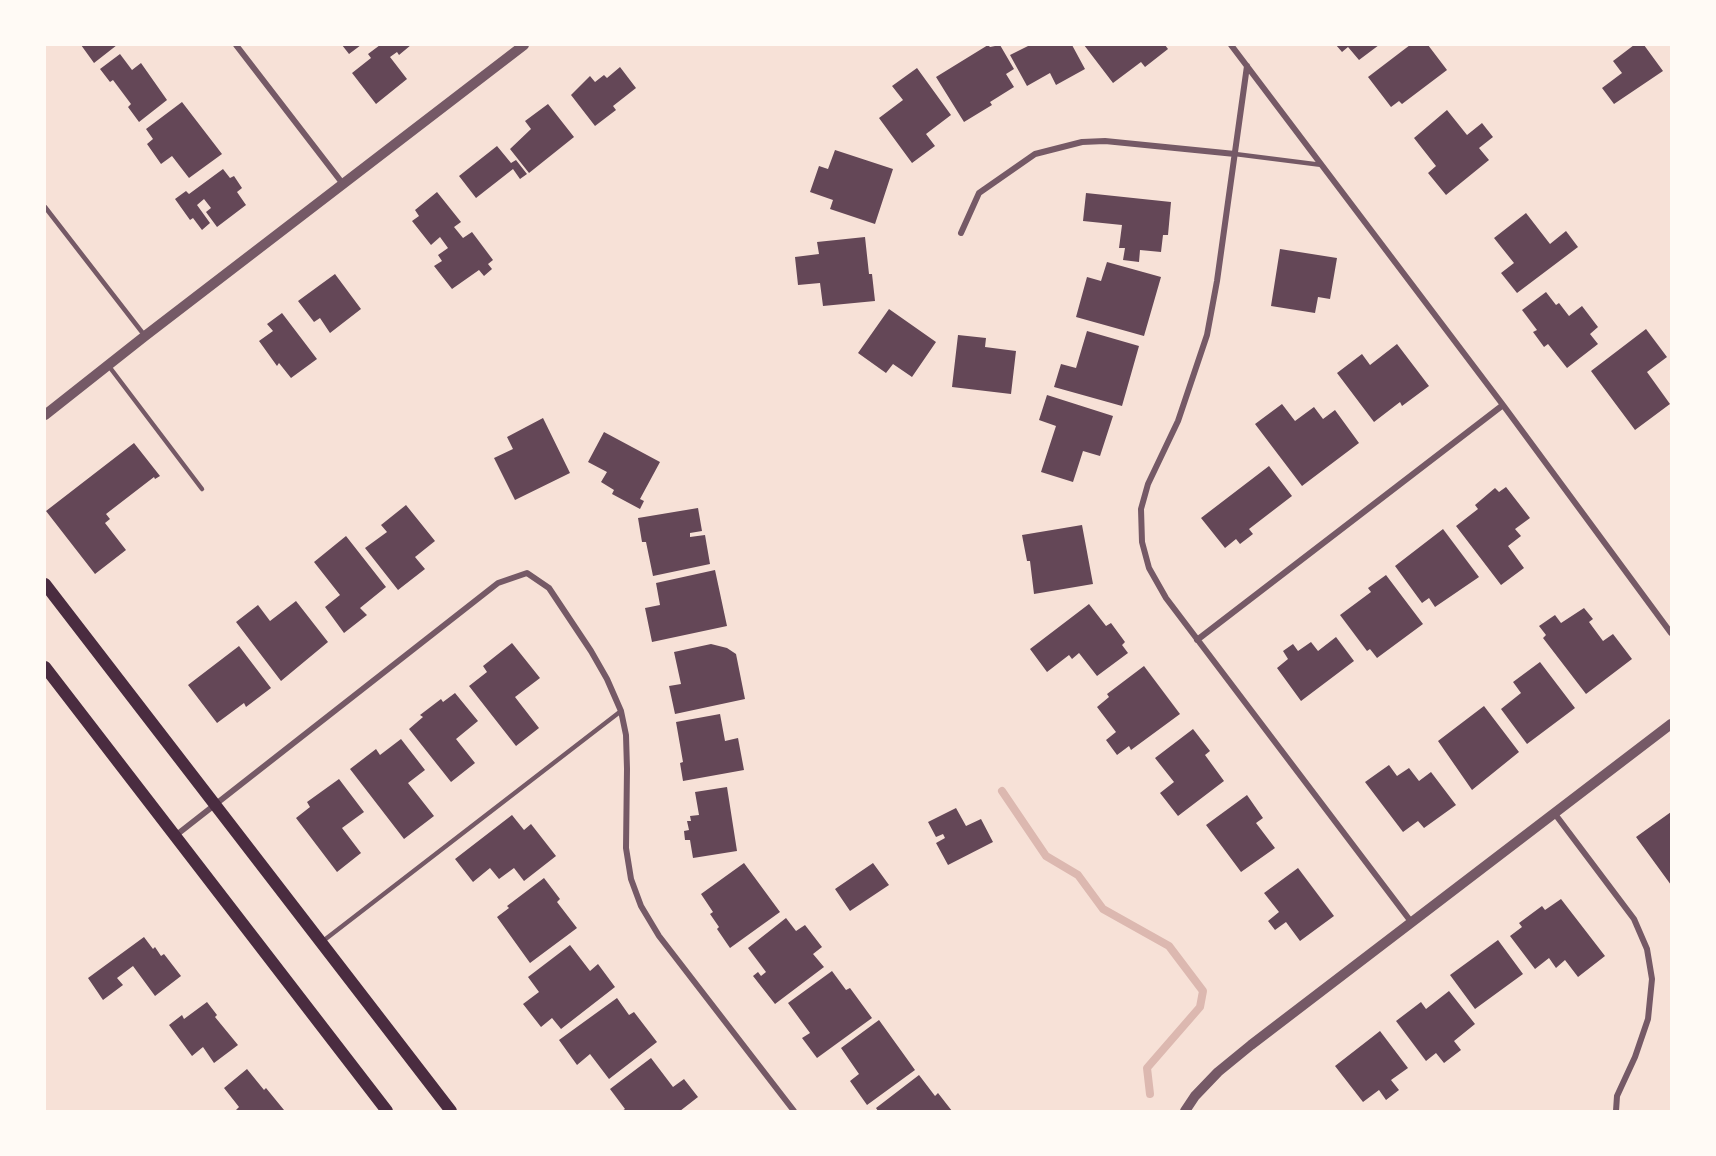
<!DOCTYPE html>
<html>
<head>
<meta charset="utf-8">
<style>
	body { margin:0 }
	#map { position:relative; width:1716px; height:1156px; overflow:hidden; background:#f7e1d7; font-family:"Nunito Sans",sans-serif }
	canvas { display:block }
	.frame { position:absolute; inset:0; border:46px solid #fffaf5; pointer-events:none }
</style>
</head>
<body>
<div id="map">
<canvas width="1716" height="1156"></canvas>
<div class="frame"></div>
</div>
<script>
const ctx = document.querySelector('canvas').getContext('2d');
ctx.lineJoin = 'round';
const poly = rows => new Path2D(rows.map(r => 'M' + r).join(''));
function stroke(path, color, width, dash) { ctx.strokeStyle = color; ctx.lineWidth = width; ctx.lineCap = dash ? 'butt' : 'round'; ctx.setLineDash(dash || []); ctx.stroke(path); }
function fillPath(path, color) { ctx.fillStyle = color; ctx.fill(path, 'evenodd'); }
stroke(poly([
	[1002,791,1046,856,1078,875,1103,909,1169,946,1203,991,1200,1007,1147,1068,1150,1094]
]), '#dcb8b0', 8);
fillPath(poly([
	[81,45,117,45,94,63],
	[342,45,361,45,349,54],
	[380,45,411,45,399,55,397,52,390,57,407,79,376,104,352,73,371,58,368,54],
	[988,45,990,47,1000,45,1014,69,1006,74,1014,87,990,102,992,105,964,122,936,77],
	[1030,45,1072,45,1085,69,1056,85,1050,73,1027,86,1010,55],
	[1084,45,1165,45,1168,49,1145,67,1141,62,1113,83],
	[1336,45,1379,45,1359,60,1348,47,1342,52],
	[1410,45,1428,45,1447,70,1402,104,1399,101,1391,107,1368,77],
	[1634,45,1644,45,1663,71,1614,104,1602,88,1622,73,1613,61],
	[120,54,132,70,141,63,167,100,139,122,128,107,131,104,113,80,110,82,100,69],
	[620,67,636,88,613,106,616,110,595,126,571,95,590,76,595,82,604,75,607,78],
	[917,68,951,115,926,134,935,146,912,163,879,118,903,100,892,86],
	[182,102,222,154,189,178,172,156,161,164,147,144,153,139,146,129],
	[548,104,574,137,529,173,510,149,531,129,525,121],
	[1447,110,1467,135,1482,123,1493,137,1479,148,1489,160,1446,195,1428,173,1436,166,1414,138],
	[497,146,511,163,516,160,527,174,520,179,513,169,476,198,459,176],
	[835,150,893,169,875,224,830,209,833,200,810,192,819,166,828,169],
	[223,169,230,178,234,176,242,188,237,192,246,205,217,227,206,212,211,208,204,199,197,205,210,223,202,230,193,218,190,220,175,199,186,191,189,194],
	[437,192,461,222,454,227,463,238,472,232,493,260,488,264,492,269,484,276,479,270,452,289,434,266,442,261,438,255,448,248,440,237,431,245,412,221,419,216,415,210],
	[1086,193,1171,202,1168,235,1163,235,1161,252,1140,250,1139,262,1123,260,1125,248,1119,248,1122,225,1083,221],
	[1526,213,1550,244,1566,231,1578,247,1517,293,1501,273,1514,263,1494,238],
	[865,237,869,274,872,274,875,301,823,306,820,283,798,285,795,257,819,254,817,242],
	[1280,249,1337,258,1330,299,1318,297,1315,313,1271,306],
	[1107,262,1161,277,1144,336,1076,317,1087,277,1101,281],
	[335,274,361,309,330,333,320,318,314,322,298,301],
	[1546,292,1556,305,1559,303,1569,316,1582,306,1598,327,1590,334,1598,344,1567,368,1548,344,1544,347,1533,332,1537,330,1522,310],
	[889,309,936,342,912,377,893,364,886,373,858,353],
	[282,313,317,359,291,378,279,363,277,366,259,341,273,331,267,324],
	[1646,329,1667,357,1647,372,1670,404,1635,430,1591,371],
	[1087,331,1139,346,1122,406,1054,387,1061,364,1076,368],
	[958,335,986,338,985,347,1016,351,1011,394,952,387],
	[1397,344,1429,386,1402,406,1400,402,1374,422,1337,373,1362,354,1370,365],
	[1047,395,1113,416,1100,456,1083,451,1073,482,1041,472,1056,426,1039,420],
	[1282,404,1295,421,1314,407,1323,419,1335,410,1359,443,1302,486,1255,424],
	[543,418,570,473,515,500,494,458,513,449,507,437],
	[604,432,660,462,640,499,644,501,640,509,612,494,614,490,601,482,607,472,588,462],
	[134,443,160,476,155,479,154,477,106,514,110,519,105,523,126,550,95,574,46,511],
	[1269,466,1292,496,1249,529,1253,534,1240,544,1236,539,1225,548,1201,518],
	[1506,487,1530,518,1515,529,1521,536,1508,546,1524,568,1501,585,1456,526,1478,509,1475,505,1495,488,1499,492],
	[406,505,435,541,415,557,425,569,398,590,365,548,387,532,381,525],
	[698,508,702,531,690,533,690,537,705,535,710,564,653,576,646,542,642,542,638,518],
	[1082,525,1093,584,1034,594,1030,561,1027,561,1022,535],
	[1443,529,1479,577,1435,607,1429,598,1422,603,1395,566],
	[346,536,386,587,360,608,367,615,344,633,325,607,340,595,314,562],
	[715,570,727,626,652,642,645,608,660,605,656,583],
	[1386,575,1423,624,1377,658,1370,649,1367,651,1340,615,1371,592,1368,588],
	[296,601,328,642,281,681,236,622,258,605,270,621],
	[1089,604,1106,626,1111,623,1125,642,1122,645,1128,653,1097,676,1079,653,1072,659,1069,655,1047,672,1030,649],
	[1584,608,1593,619,1589,622,1603,641,1613,634,1632,659,1586,694,1543,638,1546,635,1539,626,1555,615,1561,623],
	[1336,637,1354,661,1301,701,1277,668,1288,659,1283,651,1293,644,1298,651,1311,642,1318,651],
	[512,643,540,678,515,697,539,728,516,746,469,686,487,672,483,666],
	[711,644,727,648,736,654,745,699,675,714,669,686,681,684,674,652],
	[239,646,271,688,246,707,244,703,217,723,188,685],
	[1540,662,1575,708,1527,744,1501,709,1521,693,1513,682],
	[1144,666,1180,714,1131,750,1129,746,1117,755,1106,740,1116,732,1097,707,1109,697,1107,694],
	[455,693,478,721,456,739,475,763,451,782,409,729,423,717,420,715,441,699,443,702],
	[1484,706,1519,752,1472,790,1438,741],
	[720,714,725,741,738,738,744,770,683,781,680,763,683,762,676,722],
	[1193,729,1210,751,1205,755,1224,781,1178,816,1160,793,1174,782,1155,758],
	[401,739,425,770,408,783,434,816,404,839,350,769,376,749,380,755],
	[1389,765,1397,776,1409,768,1419,781,1431,772,1456,805,1424,828,1418,821,1403,832,1365,782],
	[339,779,364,812,342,828,361,853,337,872,296,818,310,807,307,802],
	[727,787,737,851,693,858,690,840,685,840,684,831,689,830,687,821,691,821,690,816,699,815,695,792],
	[1247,795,1263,818,1256,823,1275,848,1241,872,1206,825],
	[956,808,966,826,981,819,993,842,948,865,936,843,945,838,943,834,936,837,928,822],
	[1671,812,1671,885,1636,837],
	[512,815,524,830,531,824,556,856,524,881,514,868,499,879,490,868,473,882,455,859],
	[744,863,780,912,730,948,717,929,719,927,710,914,713,912,701,894],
	[873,863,889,885,850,911,835,889],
	[1298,868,1334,916,1300,941,1286,922,1275,930,1268,921,1279,912,1264,893],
	[544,878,560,899,557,902,577,928,530,963,497,917,509,908,507,906],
	[1561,899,1605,956,1578,977,1565,960,1556,968,1549,958,1535,969,1510,936,1522,927,1519,923,1542,906,1545,910],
	[786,918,796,931,805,925,822,947,813,954,824,967,775,1004,753,976,758,972,761,976,766,972,748,948],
	[144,937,153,949,155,947,161,956,164,954,181,976,155,996,133,966,117,978,123,985,103,1000,88,978],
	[1498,940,1523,974,1475,1009,1450,975],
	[570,945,590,971,598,964,615,987,561,1029,552,1018,541,1027,523,1004,539,992,528,977],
	[832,971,846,990,850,988,872,1018,817,1058,802,1038,810,1033,788,1003],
	[1449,991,1475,1024,1454,1041,1461,1050,1444,1063,1436,1053,1426,1061,1396,1021,1421,1002,1426,1009],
	[617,998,629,1015,634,1012,657,1042,609,1079,590,1054,577,1065,559,1040],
	[207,1002,217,1015,215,1017,238,1045,214,1063,203,1047,192,1056,169,1025,182,1015,184,1019],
	[879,1020,915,1070,867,1105,850,1081,859,1074,841,1048],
	[1380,1031,1408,1068,1391,1080,1399,1090,1386,1100,1379,1090,1363,1102,1335,1066],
	[651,1058,673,1087,684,1079,698,1097,680,1111,622,1111,625,1109,610,1089],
	[247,1069,264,1090,266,1088,284,1110,235,1111,239,1107,224,1088],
	[919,1075,935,1096,938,1093,952,1111,878,1111,876,1108]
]), '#644757');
stroke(poly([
	[1235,154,1322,165],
	[45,207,145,336],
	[108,365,202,489],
	[323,941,621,711]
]), '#755966', 4.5);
stroke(poly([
	[236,45,343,184],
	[1231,45,1503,405,1671,633],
	[1247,66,1217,281,1207,335,1178,421,1148,484,1141,509,1142,542,1149,568,1166,598,1412,923],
	[961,233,979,193,1035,154,1082,142,1105,141,1235,154],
	[1197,640,1503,405],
	[1555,814,1634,919,1647,949,1652,979,1648,1019,1635,1057,1617,1096,1616,1111],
	[175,836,498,583,527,573,549,588,591,651,607,679,621,711,626,735,627,769,626,848,631,879,641,906,659,936,794,1111]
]), '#755966', 6);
stroke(poly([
	[45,415,145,336,524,45],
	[1185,1111,1195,1096,1218,1072,1251,1045,1671,724]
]), '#755966', 10);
stroke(poly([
	[45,584,451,1111],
	[45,667,387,1111]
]), '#4a2c40', 12);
</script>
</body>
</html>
